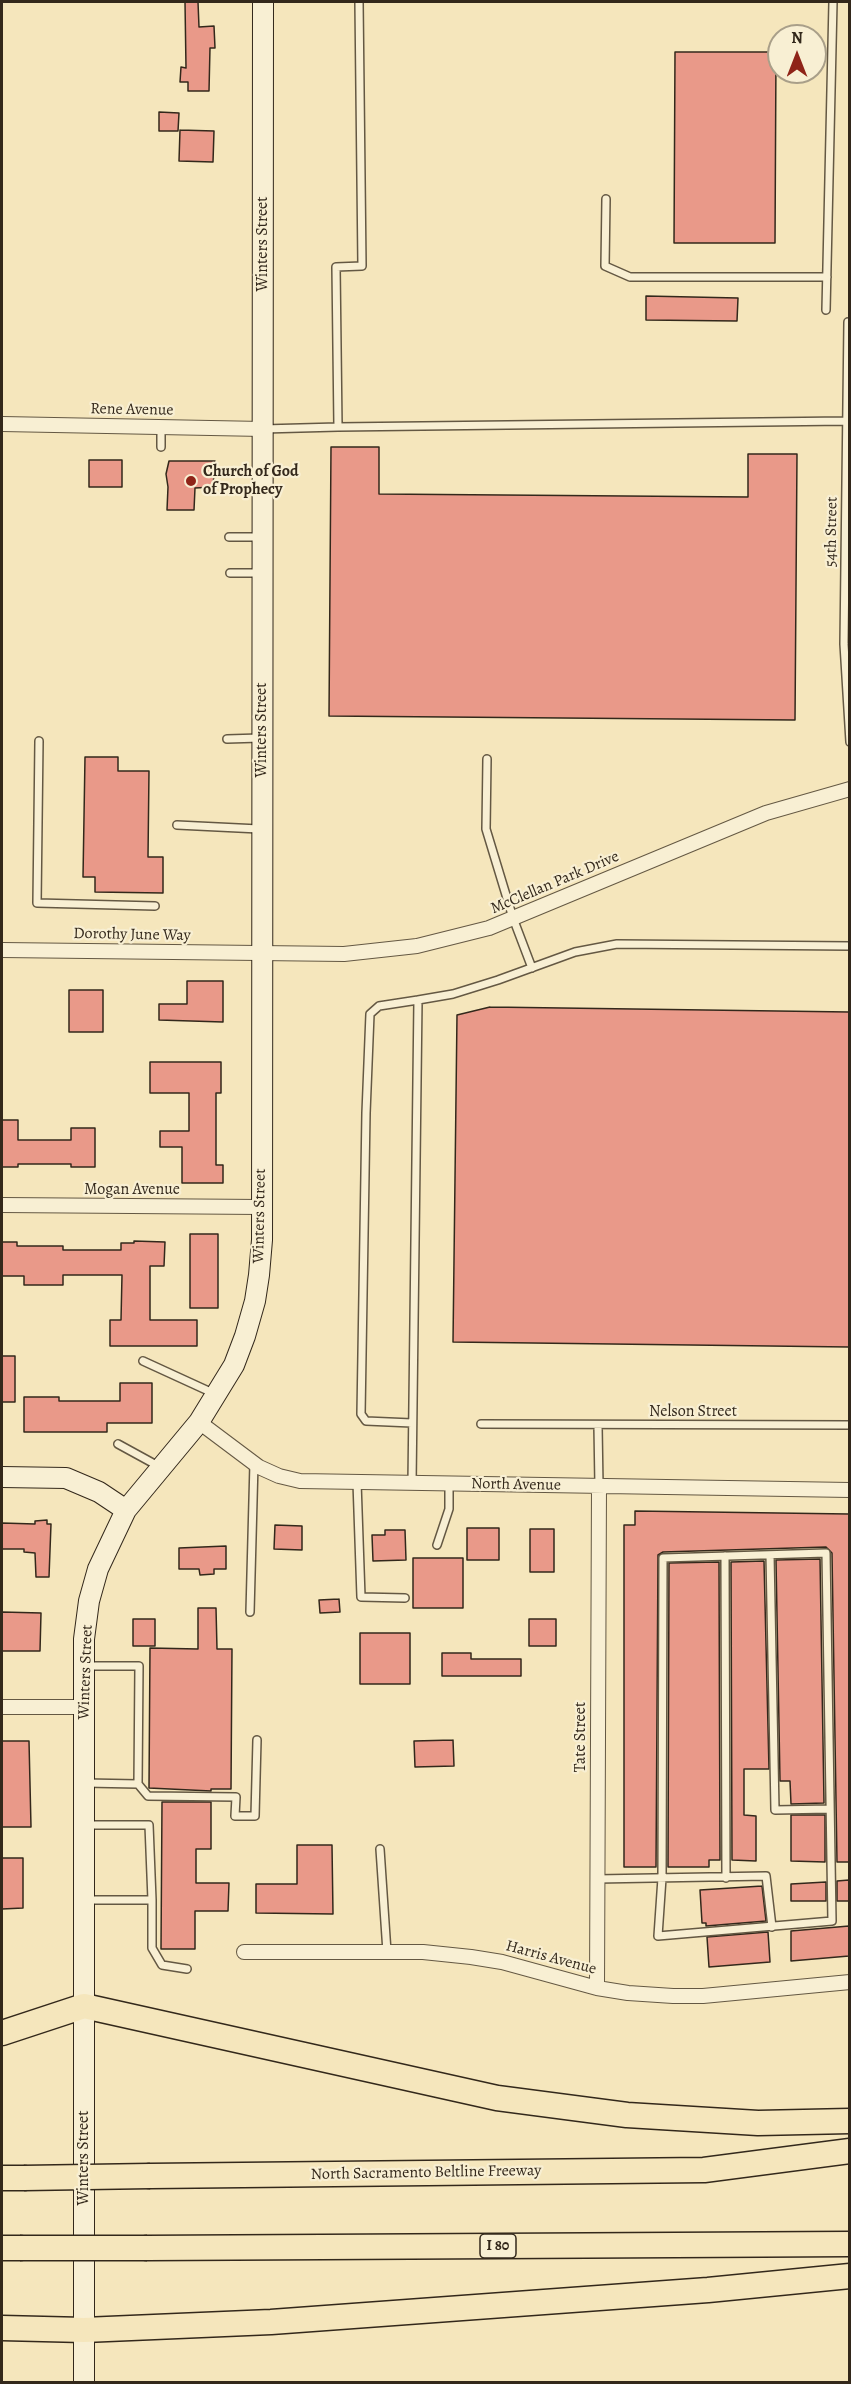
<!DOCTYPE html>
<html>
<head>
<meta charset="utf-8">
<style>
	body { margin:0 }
	#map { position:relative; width:851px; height:2384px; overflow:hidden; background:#f5e6bc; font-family:Alegreya,serif }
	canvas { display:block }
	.frame { position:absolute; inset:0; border:3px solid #33281b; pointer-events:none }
	.north { position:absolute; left:767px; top:24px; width:60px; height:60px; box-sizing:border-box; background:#f8efd3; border:2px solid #a99f89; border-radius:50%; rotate:0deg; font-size:16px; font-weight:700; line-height:24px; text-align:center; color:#33281b }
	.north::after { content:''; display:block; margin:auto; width:21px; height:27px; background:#8f2418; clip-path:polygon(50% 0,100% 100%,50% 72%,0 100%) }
</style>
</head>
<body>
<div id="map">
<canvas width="851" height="2384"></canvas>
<div class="frame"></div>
<div class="north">N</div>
</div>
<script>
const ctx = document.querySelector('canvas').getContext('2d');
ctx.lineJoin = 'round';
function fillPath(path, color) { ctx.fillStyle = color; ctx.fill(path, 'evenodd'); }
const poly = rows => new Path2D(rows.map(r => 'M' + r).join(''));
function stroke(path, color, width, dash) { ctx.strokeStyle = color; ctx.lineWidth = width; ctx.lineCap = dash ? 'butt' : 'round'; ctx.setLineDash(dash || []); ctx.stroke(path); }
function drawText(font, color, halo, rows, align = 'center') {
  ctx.font = font + ' Alegreya,serif'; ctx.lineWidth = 4.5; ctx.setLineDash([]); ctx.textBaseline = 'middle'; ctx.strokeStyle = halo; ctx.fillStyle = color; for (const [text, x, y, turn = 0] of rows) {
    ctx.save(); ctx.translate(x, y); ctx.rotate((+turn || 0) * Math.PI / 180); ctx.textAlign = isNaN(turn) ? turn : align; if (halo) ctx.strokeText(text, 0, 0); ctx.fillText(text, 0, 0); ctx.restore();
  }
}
const building = poly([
	[185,2,198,2,199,27,214,26,215,48,210,48,209,91,188,91,188,82,180,82,181,67,186,68,185,2],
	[675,52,776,52,775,243,674,243,675,52],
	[159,112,179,113,178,131,159,131,159,112],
	[180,130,214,131,213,162,179,161,180,130],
	[646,296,738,298,737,321,646,320,646,296],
	[331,447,379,447,379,494,748,497,748,454,797,454,795,720,329,716,331,447],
	[89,460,122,460,122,487,89,487,89,460],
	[169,461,215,461,213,487,195,488,194,510,167,510,168,487,166,474,169,461],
	[85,757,118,757,118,771,149,771,148,857,163,857,163,893,95,892,95,877,83,877,85,757],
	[187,981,223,981,223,1022,159,1020,159,1004,187,1004,187,981],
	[69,990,103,990,103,1032,69,1032,69,990],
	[490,1007,849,1012,849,1347,453,1342,457,1015,490,1007],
	[150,1062,221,1062,221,1093,216,1093,216,1165,223,1165,223,1183,182,1183,182,1147,160,1147,160,1131,189,1131,189,1093,150,1093,150,1062],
	[2,1120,18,1120,18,1140,71,1140,71,1128,95,1128,95,1167,71,1167,71,1164,18,1164,18,1167,2,1167,2,1120],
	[190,1234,218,1234,218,1308,190,1308,190,1234],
	[134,1241,165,1242,164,1266,150,1266,150,1320,197,1320,197,1346,110,1346,110,1320,121,1320,122,1275,63,1275,63,1285,24,1285,24,1276,2,1276,2,1242,17,1242,17,1246,63,1246,63,1250,121,1250,121,1243,134,1243,134,1241],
	[2,1356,15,1356,15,1402,2,1402,2,1356],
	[120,1383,152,1383,152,1423,107,1423,107,1432,24,1432,24,1397,59,1397,59,1401,120,1401,120,1383],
	[635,1511,849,1514,849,1862,837,1862,832,1553,826,1547,663,1552,658,1555,656,1867,624,1867,624,1525,635,1525,635,1511],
	[47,1520,47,1524,51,1524,49,1577,36,1577,35,1553,24,1552,24,1549,2,1549,2,1523,35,1524,35,1521,47,1520],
	[275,1525,302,1526,302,1550,274,1549,275,1525],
	[467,1528,499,1528,499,1560,467,1560,467,1528],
	[530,1529,554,1529,554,1572,530,1572,530,1529],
	[385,1530,405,1530,406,1560,373,1561,372,1535,385,1535,385,1530],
	[226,1546,226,1569,214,1569,214,1574,200,1575,199,1569,179,1569,179,1548,226,1546],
	[413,1558,463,1558,463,1608,413,1608,413,1558],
	[820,1559,824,1803,791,1804,790,1781,780,1781,776,1560,820,1559],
	[764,1561,769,1769,744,1769,744,1815,756,1816,756,1861,732,1860,731,1562,764,1561],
	[719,1562,720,1860,709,1860,709,1867,668,1867,669,1563,719,1562],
	[339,1599,340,1612,320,1613,319,1600,339,1599],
	[198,1608,216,1608,217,1649,232,1649,231,1789,211,1789,211,1791,149,1788,150,1648,198,1649,198,1608],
	[2,1612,41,1613,40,1651,2,1651,2,1612],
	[133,1619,155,1619,155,1646,133,1646,133,1619],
	[529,1619,556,1619,556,1646,529,1646,529,1619],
	[360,1633,410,1633,410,1684,360,1684,360,1633],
	[442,1653,471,1653,471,1659,521,1659,521,1676,442,1676,442,1653],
	[453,1740,454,1766,415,1767,414,1741,453,1740],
	[2,1741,29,1741,31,1827,2,1827,2,1741],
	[162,1802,211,1802,211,1849,196,1849,196,1883,229,1883,228,1911,195,1911,195,1949,161,1949,162,1802],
	[791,1815,825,1815,825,1862,791,1861,791,1815],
	[297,1845,332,1845,333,1914,256,1913,256,1884,297,1884,297,1845],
	[2,1858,23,1858,23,1908,2,1909,2,1858],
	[849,1880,849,1901,837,1901,837,1881,849,1880],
	[826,1882,826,1901,791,1901,791,1884,826,1882],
	[762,1886,766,1921,706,1926,706,1923,702,1923,700,1890,762,1886],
	[849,1926,849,1956,791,1961,791,1931,849,1926],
	[768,1932,770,1962,709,1967,707,1937,768,1932]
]);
fillPath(building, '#e99989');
stroke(building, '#33281b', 1.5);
const lane = poly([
	[606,199,605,266,630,277,827,277],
	[826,310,833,2],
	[850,322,848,322,844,644,850,742],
	[161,427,161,447],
	[338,427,846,421],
	[263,429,338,427,336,267,362,266,359,2],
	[229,537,260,537],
	[230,573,260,573],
	[227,739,260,738],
	[39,741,37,903,155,906],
	[487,759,486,829,513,918,532,968],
	[177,825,259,829],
	[143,1361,215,1394],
	[412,1423,366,1421,361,1414,366,1113,370,1014,379,1006,418,1000],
	[481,1424,850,1425],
	[598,1426,599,1486],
	[118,1444,160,1467],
	[357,1482,361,1597,405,1598],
	[412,1483,418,1000,453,994,498,980,575,952,617,944,850,946],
	[437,1545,449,1509,449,1484],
	[826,1553,832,1921,658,1936,662,1878,663,1558,826,1553],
	[770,1555,775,1810,830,1809],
	[725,1556,726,1878],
	[250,1612,254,1463],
	[85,1783,138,1784,139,1666,87,1666],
	[138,1784,148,1796,236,1797,235,1816,255,1816,257,1740],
	[86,1825,149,1825,152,1900],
	[380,1849,387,1952],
	[597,1879,766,1876,772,1927],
	[87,1900,152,1900,152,1948,162,1965,187,1969]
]);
const street = poly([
	[2,424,263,429],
	[2,950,344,954,417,946,489,928,766,813,850,789],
	[2,1205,261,1207],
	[199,1422,259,1467,279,1476,300,1481,850,1490],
	[2,1707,84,1707],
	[244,1952,423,1952,471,1957,502,1962,597,1988,628,1993,673,1996,703,1996,850,1982],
	[597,1988,599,1486]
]);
const secondary = poly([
	[2,1477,66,1478,99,1492,126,1510],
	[84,2382,84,1639,89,1601,98,1569,126,1510,199,1422,234,1365,245,1336,255,1301,259,1275,262,1240,263,2]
]);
const highway = poly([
	[2,2033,84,2006,497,2098,627,2115,758,2123,850,2121],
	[150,2176,704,2170,850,2151],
	[2,2178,24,2178],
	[2,2248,20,2248],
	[147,2248,850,2244],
	[2,2328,84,2330,271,2322,708,2290,850,2276]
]);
stroke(lane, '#645843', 10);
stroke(street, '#645843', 16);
stroke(secondary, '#33281b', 22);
stroke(highway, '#33281b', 27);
stroke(lane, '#f8efd3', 7);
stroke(street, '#f8efd3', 14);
stroke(secondary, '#f8efd3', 20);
stroke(highway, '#f5e6bc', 24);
const highwayBridge = poly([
	[24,2178,150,2176],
	[20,2248,147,2248]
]);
stroke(highwayBridge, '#33281b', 27, []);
stroke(highwayBridge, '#f5e6bc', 24);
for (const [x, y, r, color] of [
	[191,481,6,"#8f2418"]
]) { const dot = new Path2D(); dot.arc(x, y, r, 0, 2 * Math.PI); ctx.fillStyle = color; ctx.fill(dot); stroke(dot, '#f8efd3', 2); }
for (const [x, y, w] of [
	[498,2246,36]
]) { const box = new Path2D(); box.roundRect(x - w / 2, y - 12, w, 24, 4.5); ctx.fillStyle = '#f8efd3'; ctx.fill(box); stroke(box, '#33281b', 1.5); }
drawText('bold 15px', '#33281b', null, [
	["I 80",498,2246]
]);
drawText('16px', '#33281b', '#f8efd3', [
	["Winters Street",263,244,-90],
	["Rene Avenue",132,410,1],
	["54th Street",832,532,-89],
	["Winters Street",262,730,-90],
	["McClellan Park Drive",555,883,-23],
	["Dorothy June Way",132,935,1],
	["Mogan Avenue",132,1190],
	["Winters Street",260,1216,-89],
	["Nelson Street",693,1412],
	["North Avenue",516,1485,1],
	["Winters Street",86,1672,-88],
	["Tate Street",581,1737,-90],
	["Harris Avenue",551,1958,15],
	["Winters Street",84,2158,-90],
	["North Sacramento Beltline Freeway",426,2173,-1]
]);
drawText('bold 16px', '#33281b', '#f8efd3', [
	["Church of God",203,472],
	["of Prophecy",203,490]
], 'left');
</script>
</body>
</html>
